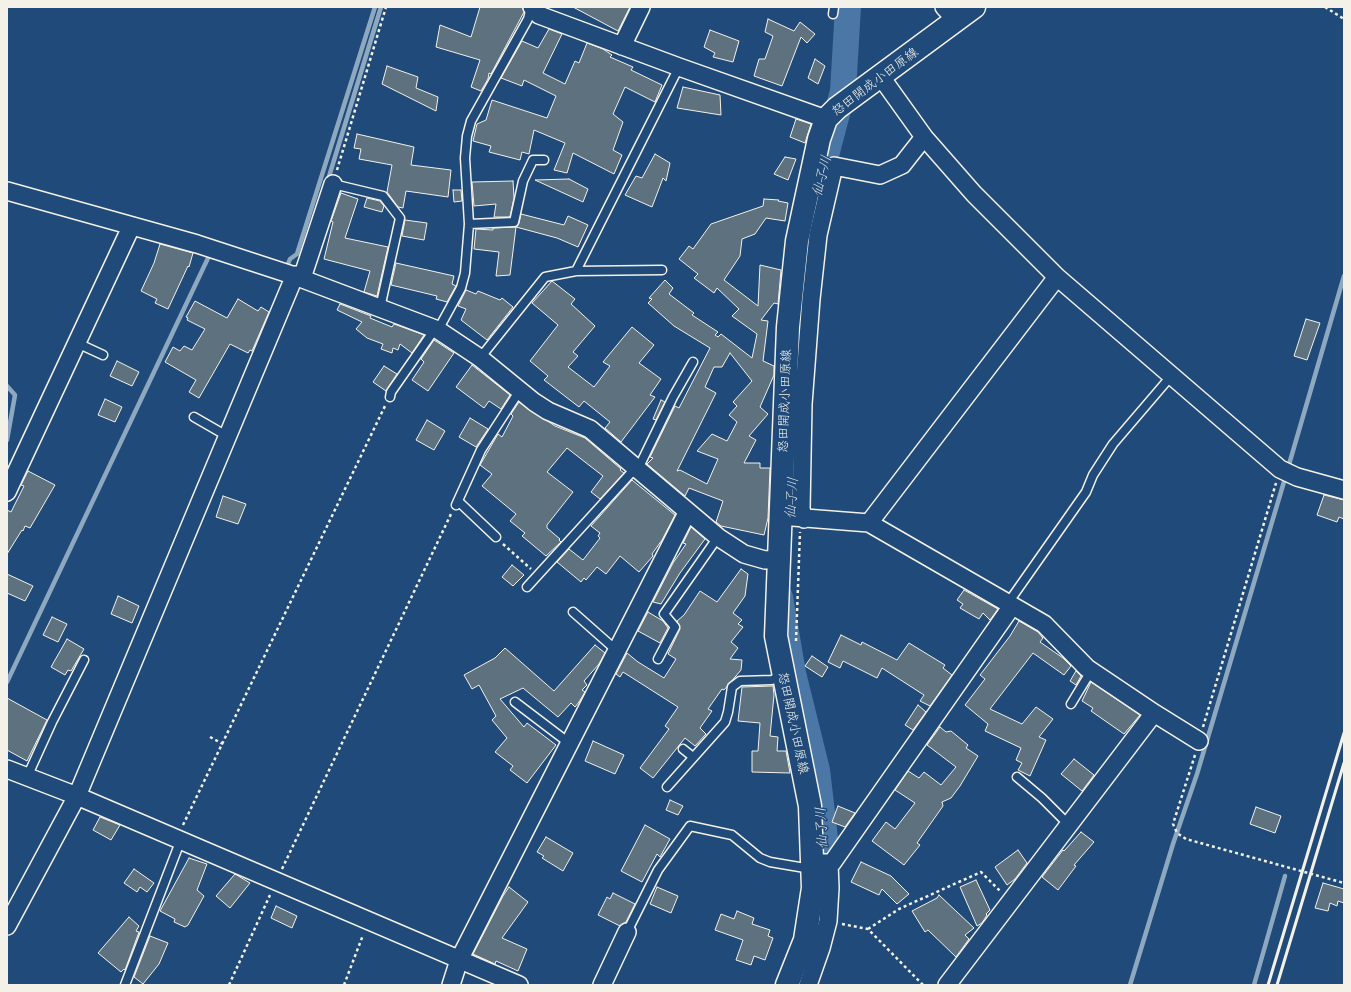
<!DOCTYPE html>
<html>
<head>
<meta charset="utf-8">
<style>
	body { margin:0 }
	#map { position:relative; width:1351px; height:992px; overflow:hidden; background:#1f4a7a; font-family:Delius,sans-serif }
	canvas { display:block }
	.frame { position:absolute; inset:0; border:8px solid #f4f1e8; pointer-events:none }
</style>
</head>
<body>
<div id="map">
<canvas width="1351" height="992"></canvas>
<div class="frame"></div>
</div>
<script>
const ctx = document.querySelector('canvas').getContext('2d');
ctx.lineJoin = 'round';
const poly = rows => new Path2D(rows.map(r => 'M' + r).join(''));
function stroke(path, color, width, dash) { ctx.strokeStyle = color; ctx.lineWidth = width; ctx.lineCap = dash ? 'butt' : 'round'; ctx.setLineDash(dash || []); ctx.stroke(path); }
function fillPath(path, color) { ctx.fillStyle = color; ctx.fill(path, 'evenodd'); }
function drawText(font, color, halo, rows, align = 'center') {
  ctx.font = font + ' Delius,"Klee One",sans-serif'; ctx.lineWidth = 3; ctx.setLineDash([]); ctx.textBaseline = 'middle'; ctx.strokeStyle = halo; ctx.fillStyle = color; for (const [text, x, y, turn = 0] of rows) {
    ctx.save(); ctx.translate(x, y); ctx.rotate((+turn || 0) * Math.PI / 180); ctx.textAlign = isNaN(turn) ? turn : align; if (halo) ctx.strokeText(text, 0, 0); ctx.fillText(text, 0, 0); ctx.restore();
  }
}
stroke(poly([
	[327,183,381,7],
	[286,269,290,259,297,254,375,7],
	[7,386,15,395,7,440],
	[1288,468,1344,276],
	[7,682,209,256,213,257],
	[1130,985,1173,844,1197,774,1286,475],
	[1254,985,1285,876]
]), '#8ea8c0', 4.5);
stroke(poly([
	[820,178,843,91,848,7],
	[780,597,793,673,817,770,825,838,822,891]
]), '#4a77a5', 26);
const building = poly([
	[480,7,522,7,524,12,491,74,489,73,488,79,481,91,471,87,480,60,436,47,440,25,471,37,480,7],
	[573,7,630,7,618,31,573,7],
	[768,19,794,31,800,22,815,34,807,43,801,37,782,86,754,76,759,59,765,59,773,36,765,32,768,19],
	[549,29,562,34,543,73,565,84,575,61,579,63,587,43,603,49,612,55,610,57,633,67,631,70,662,85,655,102,625,87,613,114,623,122,613,150,622,155,614,174,573,153,567,173,554,170,565,143,534,130,529,154,522,152,520,160,489,152,491,146,473,141,477,124,486,120,492,100,547,118,556,96,524,80,522,86,501,78,522,41,538,48,549,29],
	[710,30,739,41,733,62,713,57,715,53,704,47,710,30],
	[815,59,825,66,818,84,808,78,815,59],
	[387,66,418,77,416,88,438,97,436,111,382,84,387,66],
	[683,87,720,95,721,115,677,108,683,87],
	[796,119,811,124,805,143,790,137,796,119],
	[357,134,414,147,411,165,451,170,448,197,406,191,403,208,398,207,387,192,392,165,359,159,361,149,354,148,357,134],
	[655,154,670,163,666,181,663,178,652,207,625,195,636,176,642,178,655,154],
	[785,157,796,159,788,180,774,174,785,157],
	[569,179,588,189,583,202,535,180,569,179],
	[513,181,514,198,510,217,494,217,496,204,474,206,472,182,513,181],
	[453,190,461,190,462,201,454,202,453,190],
	[341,193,358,199,345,238,388,247,377,296,364,292,370,271,324,259,333,222,331,221,341,193],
	[367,198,380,201,384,206,382,212,364,207,367,198],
	[764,199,779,200,778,201,788,203,785,221,766,218,755,234,742,239,740,256,724,280,758,306,760,265,781,270,778,304,774,303,761,320,768,321,763,361,774,366,774,375,760,407,768,414,749,436,756,440,744,463,760,463,760,468,770,468,768,518,764,535,721,526,716,522,723,501,689,488,685,496,647,464,653,458,650,457,675,406,679,408,710,348,674,326,648,303,652,299,649,298,665,280,673,288,669,294,694,313,692,315,718,332,715,335,718,337,721,334,752,358,757,334,732,316,739,309,717,288,714,293,694,278,698,274,679,259,689,246,693,249,711,224,763,206,764,199],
	[730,353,752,381,733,402,737,406,729,415,737,422,727,441,712,434,697,451,718,459,707,484,680,470,677,471,716,393,705,387,714,367,722,367,730,353],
	[521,214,564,225,568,216,588,225,578,247,557,238,516,227,510,275,496,276,499,252,474,249,476,229,493,230,493,228,516,227,519,223,521,214],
	[405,220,427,223,424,240,402,236,405,220],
	[160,244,193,253,189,267,188,266,168,309,155,303,157,299,141,291,154,263,160,244],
	[396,263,454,276,452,284,456,286,447,302,436,299,437,296,391,285,396,263],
	[552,281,575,299,571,304,595,326,573,352,578,356,568,367,594,387,610,366,603,362,632,327,654,345,639,363,661,379,650,395,655,397,621,442,605,428,610,422,584,401,579,407,544,380,548,376,530,361,558,325,532,303,552,281],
	[466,290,476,294,478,291,500,300,502,298,513,307,487,340,461,320,466,309,458,306,466,290],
	[238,299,258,311,261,307,269,312,252,351,250,350,248,353,230,344,199,398,189,392,196,380,165,362,173,347,180,351,184,346,192,350,205,329,187,320,188,318,186,317,195,301,227,318,238,299],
	[340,304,371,316,370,318,392,327,394,324,424,335,412,353,400,344,398,350,393,348,392,353,381,349,383,344,367,338,356,329,362,322,337,310,340,304],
	[1306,319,1320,323,1307,360,1294,356,1306,319],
	[434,340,454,353,428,391,412,380,424,362,421,359,434,340],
	[117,361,139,372,132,386,110,376,117,361],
	[472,365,510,395,501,409,489,401,484,408,456,387,472,365],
	[384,366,397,374,386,391,373,382,384,366],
	[105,399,122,407,115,422,98,415,105,399],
	[661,400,665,402,656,420,653,419,661,400],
	[519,402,555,426,585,438,621,469,620,470,624,473,600,499,591,492,603,476,567,448,547,472,573,492,547,525,547,528,560,539,559,540,561,542,546,556,522,536,525,533,510,521,516,514,482,486,492,474,480,465,498,434,502,437,513,416,511,414,519,402],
	[470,418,488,429,476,447,459,437,470,418],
	[427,420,445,431,434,450,416,440,427,420],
	[28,471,55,485,30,528,25,526,23,531,22,530,7,554,7,510,11,512,24,486,21,485,28,471],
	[632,480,675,515,662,540,652,554,653,556,639,572,620,556,606,574,597,567,586,580,584,578,581,582,557,562,569,549,583,560,600,538,598,536,600,533,591,526,632,480],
	[1324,495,1344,500,1344,519,1339,517,1337,522,1317,515,1324,495],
	[223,496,246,504,238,524,216,517,223,496],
	[691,527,705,539,680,573,661,604,653,602,673,563,686,544,683,543,691,527],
	[512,565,524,575,513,586,502,577,512,565],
	[741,569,748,574,745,596,733,613,742,620,738,624,743,627,731,642,738,648,730,659,742,660,741,670,724,690,722,689,708,709,712,711,700,728,706,734,695,746,685,738,653,778,640,768,669,729,665,726,678,707,623,672,620,677,616,674,627,653,638,662,664,678,676,659,668,654,680,629,677,621,684,615,700,591,717,602,741,569],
	[7,574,33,586,25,601,7,593,7,574],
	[964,590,998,609,990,620,983,613,979,619,960,608,963,604,957,600,964,590],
	[118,596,139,606,132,623,111,614,118,596],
	[648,612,663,621,668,628,660,643,638,631,648,612],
	[52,617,67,624,58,642,43,635,52,617],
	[1019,621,1038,632,1043,638,1040,642,1063,658,1071,666,1064,675,1033,653,990,709,1022,724,1036,707,1053,719,1039,737,1046,740,1030,776,1018,770,1022,763,1016,760,1021,748,985,731,988,724,965,705,985,679,980,675,1010,636,1019,621],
	[841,635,861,645,862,642,897,660,909,643,945,665,943,668,952,675,930,706,920,701,924,695,882,668,877,678,843,661,840,668,828,662,841,635],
	[67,639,84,649,71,671,68,670,65,675,51,667,67,639],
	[595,645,605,653,599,664,584,681,587,685,582,690,585,692,579,702,575,707,571,703,558,717,523,688,500,699,524,727,527,723,556,745,527,783,510,770,513,766,495,752,507,738,492,720,496,716,479,685,472,689,464,675,495,658,505,648,554,691,595,645],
	[812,656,828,667,822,677,805,666,812,656],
	[1076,671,1081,676,1076,685,1070,681,1076,671],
	[1091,682,1140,715,1124,734,1091,711,1093,708,1082,701,1091,682],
	[773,686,774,695,770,736,778,737,777,751,786,751,790,773,752,772,752,751,758,751,760,723,738,721,742,687,773,686],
	[7,698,47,720,27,761,7,750,7,698],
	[918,705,926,712,913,730,905,725,918,705],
	[940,727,946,732,951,731,968,745,966,748,978,756,960,786,951,798,942,802,943,806,917,843,920,845,904,865,872,841,886,822,895,829,915,803,895,790,908,771,919,778,924,772,941,785,956,767,927,745,940,727],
	[593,741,624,755,615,774,585,761,593,741],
	[1074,759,1094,775,1082,791,1061,774,1074,759],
	[670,800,683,806,678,815,666,810,670,800],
	[838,806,855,813,845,827,832,822,838,806],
	[1256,807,1281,816,1275,833,1250,824,1256,807],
	[100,817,120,825,111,840,93,830,100,817],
	[645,825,670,839,660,857,657,854,642,882,621,871,645,825],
	[1081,832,1094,842,1074,865,1076,866,1058,890,1042,877,1063,850,1064,851,1081,832],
	[546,837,573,853,563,871,542,858,544,856,537,852,546,837],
	[1018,850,1027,863,1015,879,1007,885,995,867,1018,850],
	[189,858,207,864,197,890,204,896,188,925,185,927,174,922,175,919,160,911,189,858],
	[861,862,891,876,909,894,897,904,882,889,879,895,851,882,861,862],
	[134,869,154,883,147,892,140,887,137,892,124,883,134,869],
	[235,874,250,883,230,908,216,896,235,874],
	[976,880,990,910,986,914,987,915,982,923,977,926,960,887,976,880],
	[1323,883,1344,889,1344,903,1338,901,1337,906,1330,903,1328,911,1315,908,1323,883],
	[509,887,528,902,502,938,527,949,518,971,496,961,495,964,473,954,503,896,509,887],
	[657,887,678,896,671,913,650,904,657,887],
	[613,893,635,904,626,922,620,926,598,915,607,897,610,899,613,893],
	[939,895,974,928,965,935,969,939,956,957,928,930,925,932,912,911,937,898,939,895],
	[276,906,297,916,292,928,271,918,276,906],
	[737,911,754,918,752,924,770,930,768,936,773,938,765,960,754,956,751,965,736,960,743,940,715,930,721,914,734,919,737,911],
	[129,917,139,926,136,931,139,932,125,970,124,969,121,972,98,953,129,917],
	[150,936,168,943,159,964,143,984,134,977,150,936]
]);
fillPath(building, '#5d717f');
stroke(building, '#f4f1e8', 1);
const lane = poly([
	[833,14,834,7],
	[333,184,383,196,400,218,380,308],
	[469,224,514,222,523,181,533,160,544,160],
	[576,271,679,67],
	[438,330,461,288,465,273,469,224,465,158,467,136,471,121,528,19,531,7],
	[77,343,103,355],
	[480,358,545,277,576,271,662,270],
	[390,397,391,392,435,329],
	[194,417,227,436],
	[458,501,496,537],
	[456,505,481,450,520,390],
	[527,587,630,474,638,469,673,397,693,362],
	[1008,603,1086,492,1093,475,1113,444,1172,375],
	[573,612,616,650],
	[658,659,675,627,664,614,718,537],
	[515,702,569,743],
	[1071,704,1091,671],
	[683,749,693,757],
	[27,777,52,722,84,660],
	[1017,777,1042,798,1069,825],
	[667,787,725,722,728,712,732,687,740,681,772,680,782,675],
	[627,932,658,870,690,826,732,835,760,858,770,862,811,869],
	[125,985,180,842]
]);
const street = poly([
	[532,7,539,15,679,67,826,119],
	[944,7,957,21],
	[622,46,641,7],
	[881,77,924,137,974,194,1057,277,1280,469,1297,477,1344,490],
	[7,191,197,244,292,275,438,330,480,358,534,402,548,411,590,429,718,537,744,554,765,560,779,559],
	[302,278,333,184],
	[7,492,131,227],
	[780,516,869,523,1044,624,1087,668,1154,713,947,985],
	[804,519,801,509,803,404,811,299,818,235,834,166,880,175,902,165,924,137],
	[869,523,1057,277],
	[1154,713,1199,741],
	[7,769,77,796,519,985],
	[813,863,832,863,1012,606],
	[7,926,77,796,295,275],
	[451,985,459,960,687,513],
	[602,985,627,932],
	[808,985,821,948,828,921,830,888,829,863]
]);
const secondary = poly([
	[787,985,805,940,813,888,810,806,776,636,788,327,797,241,819,139,826,119,837,108,974,7]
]);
stroke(lane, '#f4f1e8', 11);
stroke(street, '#f4f1e8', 20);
stroke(secondary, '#f4f1e8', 25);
stroke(poly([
	[1325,7,1344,19],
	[337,170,386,7],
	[503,544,531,569],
	[796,641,800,532],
	[1203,727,1276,483],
	[210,737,223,744],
	[1195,755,1173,824,1177,833,1186,839,1344,883],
	[183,825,385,406],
	[282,869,451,514],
	[842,924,868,929,923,985],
	[868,929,899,909,981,872,1000,891],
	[229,985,270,895],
	[344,985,363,935]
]), '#f4f1e8', 2.5, [3, 3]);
stroke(lane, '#1f4a7a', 8);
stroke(street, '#1f4a7a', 17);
stroke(secondary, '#1f4a7a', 22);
stroke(poly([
	[1268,985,1344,733],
	[1277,985,1344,763]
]), '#f4f1e8', 3);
drawText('13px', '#f4f1e8', '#1f4a7a', [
	["怒田開成小田原線",875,82,-37],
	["怒田開成小田原線",785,401,-88],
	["怒田開成小田原線",793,723,78]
]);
drawText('italic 14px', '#dadfde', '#1f4a7a', [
	["仙了川",822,176,-76],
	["仙了川",792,498,-86],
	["仙了川",822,828,-93]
]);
</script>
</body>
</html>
